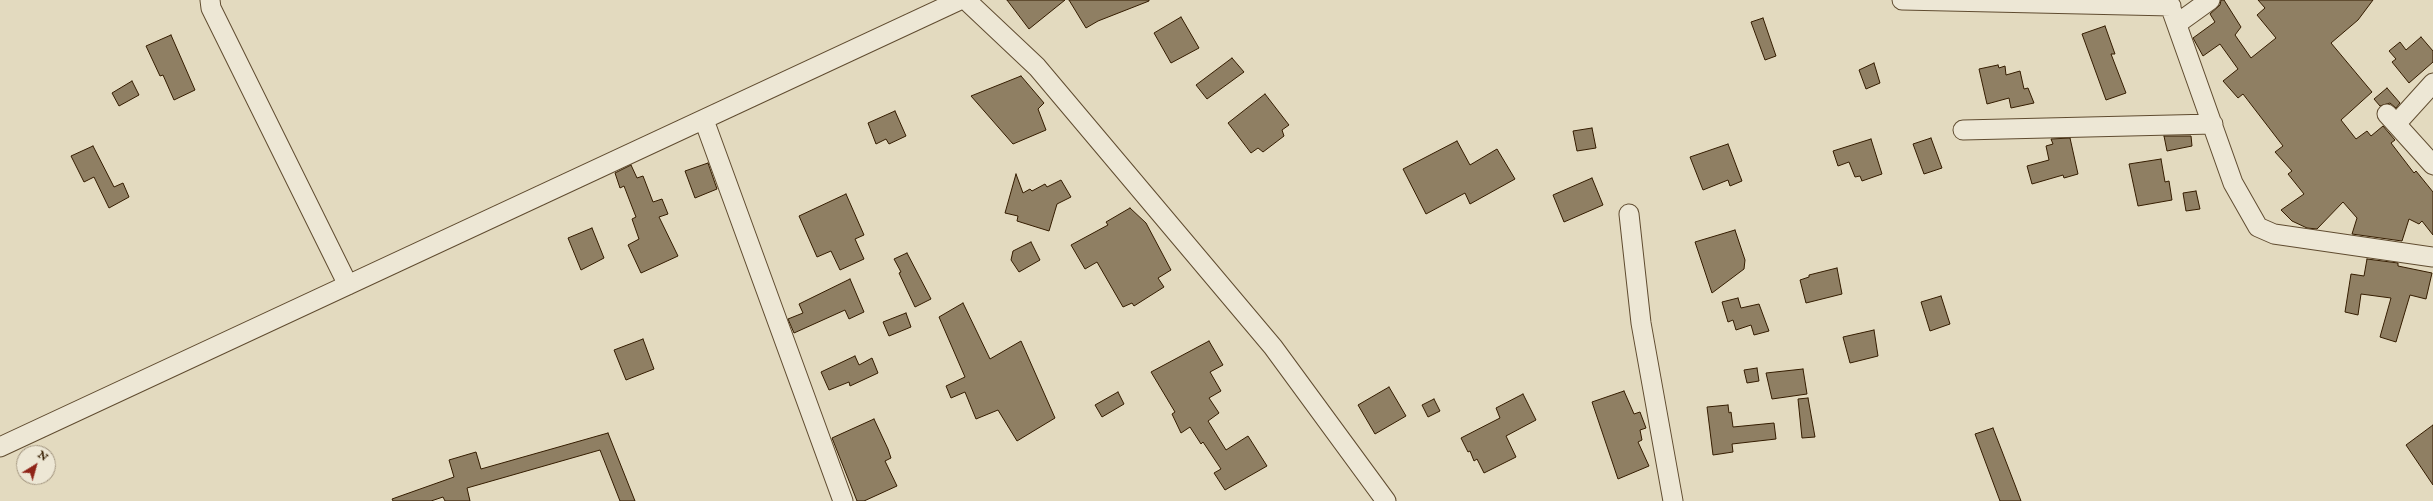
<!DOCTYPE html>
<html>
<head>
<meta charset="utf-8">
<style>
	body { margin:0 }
	#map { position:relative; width:2433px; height:501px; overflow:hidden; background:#e3dabf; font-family:"IM FELL English",serif }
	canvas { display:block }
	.north { position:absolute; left:16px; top:445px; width:40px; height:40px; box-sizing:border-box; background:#ede7d5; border:1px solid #a39680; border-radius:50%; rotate:37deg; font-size:11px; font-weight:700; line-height:16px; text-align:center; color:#341c00 }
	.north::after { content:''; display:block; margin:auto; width:14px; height:18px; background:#8f2418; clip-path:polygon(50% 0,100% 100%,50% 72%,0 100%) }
</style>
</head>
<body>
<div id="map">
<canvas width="2433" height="501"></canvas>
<div class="north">N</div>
</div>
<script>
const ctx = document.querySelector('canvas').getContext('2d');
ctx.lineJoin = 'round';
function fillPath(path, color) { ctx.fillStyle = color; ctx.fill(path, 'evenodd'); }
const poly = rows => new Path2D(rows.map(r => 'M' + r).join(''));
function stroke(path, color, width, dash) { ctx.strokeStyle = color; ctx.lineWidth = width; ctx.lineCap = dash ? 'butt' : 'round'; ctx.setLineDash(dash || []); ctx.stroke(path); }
const building = poly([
	[1007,0,1065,0,1029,29,1007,0],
	[1069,0,1149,0,1149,1,1098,21,1086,28,1069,0],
	[2221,0,2224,0,2241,27,2235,35,2251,58,2276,38,2257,15,2265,8,2258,0,2373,0,2358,20,2331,43,2372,92,2341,120,2356,139,2367,131,2371,136,2383,126,2395,140,2391,143,2414,173,2416,171,2433,192,2433,235,2422,221,2419,224,2409,219,2402,241,2352,234,2357,218,2343,202,2317,229,2307,228,2292,221,2281,210,2304,194,2288,174,2292,171,2275,152,2283,146,2243,94,2238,98,2223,81,2238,69,2220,44,2203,56,2193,38,2215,22,2210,14,2220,5,2221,0],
	[1181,17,1199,48,1171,63,1154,33,1181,17],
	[1763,18,1776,56,1765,60,1751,22,1763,18],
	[2105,26,2115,54,2111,54,2126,93,2106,100,2082,34,2105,26],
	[171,35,195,90,174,100,163,75,160,76,146,46,171,35],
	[2421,37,2433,51,2433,62,2409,83,2392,62,2396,59,2389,51,2400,42,2406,50,2421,37],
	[1232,58,1244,72,1207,99,1196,85,1232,58],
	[1874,63,1880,83,1866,89,1859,70,1874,63],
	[1998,65,1999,68,2005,66,2006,75,2020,71,2024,89,2028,88,2034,103,2011,108,2009,98,1987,104,1979,69,1998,65],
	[1021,76,1044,103,1038,109,1046,130,1013,144,971,96,1021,76],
	[132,81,139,95,119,106,112,93,132,81],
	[2387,88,2400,103,2396,108,2390,103,2380,106,2374,99,2387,88],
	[1265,94,1289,125,1282,130,1284,136,1263,152,1258,148,1251,153,1228,123,1265,94],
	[895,111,906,136,889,144,886,139,876,144,868,123,895,111],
	[1592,128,1596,148,1577,151,1573,131,1592,128],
	[2164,136,2191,136,2192,146,2167,151,2164,136],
	[1931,138,1942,168,1924,174,1913,144,1931,138],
	[2070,138,2078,174,2064,178,2063,175,2032,184,2027,166,2049,160,2046,146,2053,144,2051,139,2070,138],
	[1871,139,1882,174,1862,181,1860,176,1855,177,1849,162,1838,166,1833,151,1871,139],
	[1457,141,1470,165,1497,149,1515,179,1470,204,1465,193,1426,214,1403,169,1457,141],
	[1728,144,1742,181,1730,186,1728,180,1703,190,1690,157,1728,144],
	[93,146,114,187,123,183,129,197,109,208,94,177,84,182,71,156,93,146],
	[2161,159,2165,182,2169,181,2172,200,2138,206,2129,164,2161,159],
	[708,163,717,189,695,198,685,171,708,163],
	[631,165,637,178,643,176,653,202,662,199,668,214,659,217,678,256,641,273,628,245,639,239,632,219,636,217,624,186,620,188,615,173,631,165],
	[1016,174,1023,193,1030,189,1032,191,1045,184,1047,187,1061,180,1071,197,1057,204,1049,231,1017,221,1018,216,1005,213,1016,174],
	[1592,178,1603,205,1564,222,1553,195,1592,178],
	[2196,191,2200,209,2186,211,2183,193,2196,191],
	[846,194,864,235,855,239,864,259,840,270,831,251,817,257,799,216,846,194],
	[1130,208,1146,223,1171,270,1158,278,1164,287,1134,306,1132,303,1123,307,1097,262,1085,269,1071,245,1108,225,1106,222,1130,208],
	[592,228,604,258,581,270,568,238,592,228],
	[1735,230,1745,260,1744,269,1712,293,1695,242,1735,230],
	[1031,242,1040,260,1019,272,1011,260,1013,251,1031,242],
	[907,253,931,299,915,307,899,273,901,272,894,259,907,253],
	[2367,259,2398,263,2398,266,2432,273,2426,299,2410,295,2396,342,2380,337,2391,298,2361,294,2358,315,2345,312,2351,274,2364,276,2367,259],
	[1837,268,1842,294,1806,303,1800,280,1809,277,1809,275,1837,268],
	[850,279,864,312,849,319,845,310,794,333,788,319,803,313,799,304,850,279],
	[1941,296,1950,324,1930,331,1921,302,1941,296],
	[1738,298,1741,308,1759,304,1769,331,1754,335,1751,325,1736,330,1733,320,1728,322,1722,302,1738,298],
	[963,303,990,359,1021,341,1055,418,1017,441,998,410,976,419,965,392,951,398,946,386,965,377,939,317,963,303],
	[906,313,911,327,889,336,883,322,906,313],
	[1874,330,1878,356,1850,363,1843,337,1874,330],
	[643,339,654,369,626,380,614,350,643,339],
	[1209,341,1223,365,1210,372,1221,391,1209,398,1219,413,1208,421,1226,450,1248,436,1267,466,1225,490,1214,473,1221,469,1203,442,1201,444,1190,427,1181,433,1172,414,1175,412,1151,372,1209,341],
	[855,356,859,365,872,358,878,373,850,386,849,382,829,390,821,372,855,356],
	[1757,368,1759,381,1747,383,1744,370,1757,368],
	[1803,369,1807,394,1772,399,1766,373,1803,369],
	[1389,387,1406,416,1375,434,1358,405,1389,387],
	[1624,391,1634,414,1640,412,1646,428,1640,430,1642,440,1638,442,1649,466,1618,479,1592,402,1624,391],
	[1118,392,1124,404,1102,417,1095,405,1118,392],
	[1523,394,1536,420,1506,436,1516,457,1484,473,1477,459,1474,461,1470,451,1468,452,1461,438,1500,418,1496,408,1523,394],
	[1808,398,1815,437,1802,438,1798,399,1808,398],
	[1434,399,1440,411,1428,417,1422,405,1434,399],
	[1728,405,1729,413,1731,412,1733,427,1774,423,1776,439,1732,444,1733,452,1713,455,1707,407,1728,405],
	[874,419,888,449,891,458,885,461,897,486,864,501,857,501,832,438,874,419],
	[2433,425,2433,485,2406,445,2433,425],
	[1993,428,2015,485,2021,501,2000,501,1975,434,1993,428],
	[608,433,635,501,620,501,600,450,467,488,470,501,445,501,443,497,431,501,393,501,392,499,454,477,449,460,476,452,481,469,608,433]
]);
fillPath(building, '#8f7f63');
stroke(building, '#341c00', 1);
const minor = poly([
	[210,0,211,8,348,285],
	[966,0,1037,67,1273,347,1386,501],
	[1902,0,2171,6],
	[2168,0,2233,183,2258,227,2274,234,2433,257],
	[2178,23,2210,0],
	[2387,114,2433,165],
	[704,120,843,501],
	[2396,124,2433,83],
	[1963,130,2213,124],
	[1629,214,1641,323,1673,501],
	[0,447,960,0]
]);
stroke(minor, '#604c30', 21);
stroke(minor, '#ede7d5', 19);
</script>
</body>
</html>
